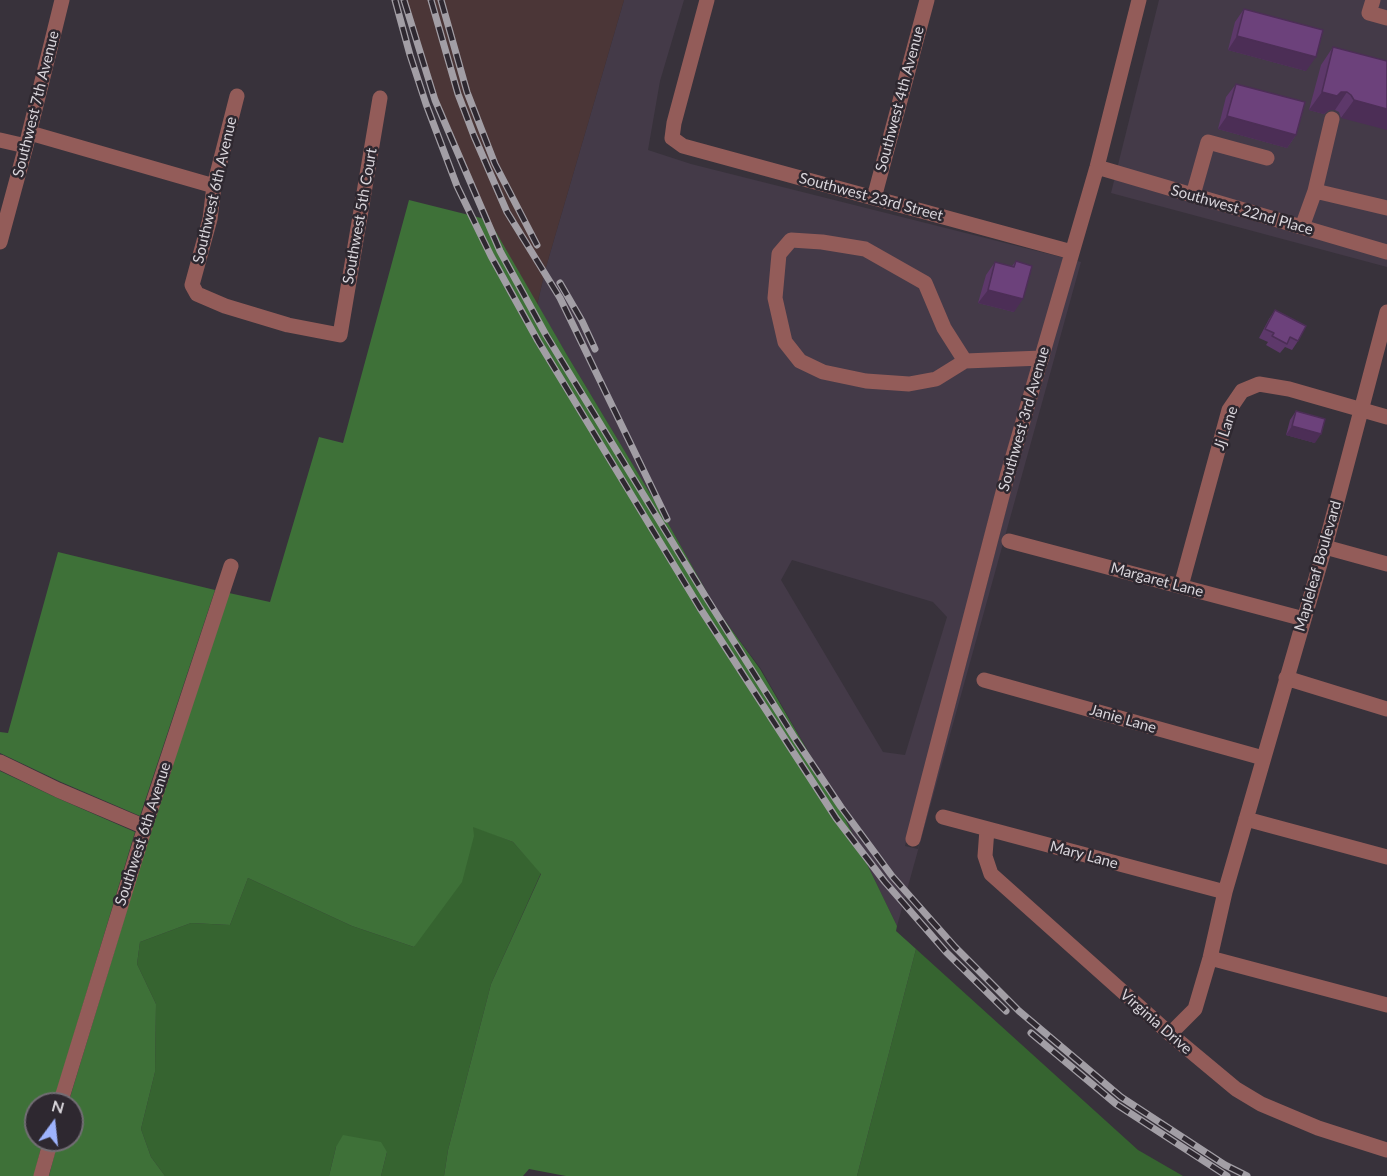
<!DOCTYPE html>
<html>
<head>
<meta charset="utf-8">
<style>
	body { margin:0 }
	#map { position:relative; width:1387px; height:1176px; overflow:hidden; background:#38323b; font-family:Lato,sans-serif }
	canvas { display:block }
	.north { position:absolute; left:24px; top:1092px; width:60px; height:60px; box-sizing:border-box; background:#2e2830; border:2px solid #726d74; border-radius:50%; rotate:15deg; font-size:16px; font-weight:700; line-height:24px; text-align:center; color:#d9d5db }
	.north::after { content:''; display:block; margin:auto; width:21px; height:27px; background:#9eb3fd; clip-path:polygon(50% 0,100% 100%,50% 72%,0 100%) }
</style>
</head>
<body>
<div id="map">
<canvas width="1387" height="1176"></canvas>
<div class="north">N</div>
</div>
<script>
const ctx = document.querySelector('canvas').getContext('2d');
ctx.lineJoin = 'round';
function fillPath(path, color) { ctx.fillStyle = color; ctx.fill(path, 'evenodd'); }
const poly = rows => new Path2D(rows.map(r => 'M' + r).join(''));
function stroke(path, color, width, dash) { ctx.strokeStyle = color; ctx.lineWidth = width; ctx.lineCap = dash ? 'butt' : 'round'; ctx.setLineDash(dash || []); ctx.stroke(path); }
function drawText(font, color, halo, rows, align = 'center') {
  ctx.font = font + ' Lato,sans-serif'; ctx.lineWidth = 5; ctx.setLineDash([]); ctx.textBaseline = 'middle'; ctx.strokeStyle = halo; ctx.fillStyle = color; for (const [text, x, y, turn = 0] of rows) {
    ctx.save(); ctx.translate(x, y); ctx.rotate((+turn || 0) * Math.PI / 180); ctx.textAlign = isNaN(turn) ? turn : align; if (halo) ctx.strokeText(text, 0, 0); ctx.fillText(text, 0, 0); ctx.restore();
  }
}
fillPath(poly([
	[624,0,684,0,660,81,648,150,691,164,1081,262,897,926,835,798,761,669,715,607,669,525,537,305,546,267],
	[1037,349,1051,353,1015,475,918,849,905,846,1001,471],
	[792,560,933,602,947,617,905,755,883,752,781,580],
	[1159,0,1387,0,1387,267,1111,193]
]), '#443a48');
fillPath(poly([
	[405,0,624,0,546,267,537,305,495,233,436,103]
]), '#4b3637');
fillPath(poly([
	[473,826,513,842,541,873,491,984,448,1150,444,1176,381,1176,387,1152,336,1147,329,1176,165,1176,151,1157,141,1129,155,1072,156,1004,137,964,140,942,191,923,230,925,248,878,352,926,414,947],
	[916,949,1138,1150,1183,1176,857,1176]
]), '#366430');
fillPath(poly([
	[409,200,489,220,567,355,669,525,715,607,760,669,835,798,897,926,896,931,916,949,857,1176,566,1176,529,1169,523,1176,444,1176,448,1150,491,984,541,874,513,842,473,827,474,836,462,882,414,947,352,926,248,878,230,925,191,923,140,942,137,964,156,1004,155,1072,141,1129,151,1157,165,1176,49,1176,58,1140,72,1140,72,1104,68,1104,151,830,229,593,270,602,319,437,343,443],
	[58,552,215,590,140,816,61,782,0,753,0,732,8,733],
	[0,771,55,797,135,832,53,1104,36,1104,36,1140,43,1140,34,1176,0,1176],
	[343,1135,381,1142,387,1152,381,1176,329,1176,336,1147]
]), '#3e7138');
stroke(poly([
	[707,0,674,123,672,138,683,146,1072,252],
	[1373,0,1369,13,1387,18],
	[237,96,214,186,210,219,192,285,197,294,225,306,288,325,340,335,380,98],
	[30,133,214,186],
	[0,140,26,146],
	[1097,167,1387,252],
	[1315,191,1332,119],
	[1193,195,1208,142,1267,158],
	[874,198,927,0],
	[1302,227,1315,191,1387,208],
	[0,242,26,146,62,0],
	[965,361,936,379,909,384,866,381,823,372,800,361,785,342,775,298,779,254,791,240,822,242,865,249,925,283,944,328,965,361,1042,358],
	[1009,541,1304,619],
	[1325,547,1387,564],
	[1181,586,1229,410,1242,391,1259,384,1289,389,1387,417],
	[1286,678,1387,709],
	[984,680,1263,758],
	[0,762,58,790,145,827],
	[943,817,1225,892],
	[1246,819,1387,857],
	[987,829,985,856,991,874,1170,1034,1236,1089,1261,1104,1318,1128,1387,1150],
	[913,839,1008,473,1097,167,1139,0],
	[1210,958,1387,1005],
	[1170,1034,1195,1009,1210,958,1225,892,1325,547,1387,312],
	[60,1104,145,827,231,566],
	[41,1176,51,1140]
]), '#935c59', 15);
const rail = poly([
	[395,0,410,55,426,104,457,186,491,256,538,341,700,608,836,818,885,882,946,952,1006,1011],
	[404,0,435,100,500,251,546,335,704,594,796,740,841,807,892,876,955,947,1019,1011,1121,1097,1225,1165,1247,1176],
	[431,0,458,94,474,136,507,212,560,298,667,519],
	[441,0,467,92,495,164,537,245],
	[560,283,582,321,595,349],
	[1031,1033,1116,1104,1227,1176]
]);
stroke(rail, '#a29ea5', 7);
stroke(rail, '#2e2830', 4.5, [14]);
fillPath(poly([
	[1244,9,1306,71,1228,50,1235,22],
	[1333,47,1387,61,1341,118,1339,112,1335,110,1329,110,1324,114,1309,110,1321,65],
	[1236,84,1296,135,1287,148,1218,129,1226,97],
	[1016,261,1014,312,978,303,986,275,995,262,1012,266],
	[1275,310,1298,341,1292,350,1285,347,1280,353,1266,345,1268,342,1259,338,1269,319],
	[1296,411,1315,443,1286,435,1290,420]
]), '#5d386a');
fillPath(poly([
	[1237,36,1316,57,1306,71,1228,50],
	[1322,92,1347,92,1335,110,1329,110,1324,114,1309,110],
	[1354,100,1387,109,1387,130,1341,118],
	[1227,116,1296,135,1287,148,1218,129],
	[988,290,1023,299,1014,312,978,303],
	[1292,426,1321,434,1315,443,1286,435]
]), '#4c2e56');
const building = poly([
	[1244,9,1323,30,1316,57,1237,36,1244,9],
	[1333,47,1387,61,1387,109,1354,100,1351,95,1347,92,1341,92,1337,96,1322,92,1333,47],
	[1236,84,1305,102,1296,135,1227,116,1236,84],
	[1016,261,1032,266,1023,299,988,290,995,262,1014,267,1016,261],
	[1275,310,1306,326,1298,341,1290,337,1287,344,1272,336,1274,333,1265,329,1275,310],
	[1296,411,1325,419,1321,434,1292,426,1296,411]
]);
fillPath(building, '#6c417b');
stroke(building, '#4c2e56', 1.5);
drawText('15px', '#d9d5db', '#2e2830', [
	["Southwest 4th Avenue",900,99,-75],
	["Southwest 7th Avenue",36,104,-76],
	["Southwest 6th Avenue",215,190,-77],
	["Southwest 23rd Street",871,197,15],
	["Southwest 22nd Place",1242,210,16],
	["Southwest 5th Court",360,216,-80],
	["Southwest 3rd Avenue",1024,419,-74],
	["Jj Lane",1226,428,-71],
	["Mapleleaf Boulevard",1318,566,-74],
	["Margaret Lane",1157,580,15],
	["Janie Lane",1123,719,16],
	["Southwest 6th Avenue",143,834,-72],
	["Mary Lane",1084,855,15],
	["Virginia Drive",1156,1022,41]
]);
</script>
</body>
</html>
